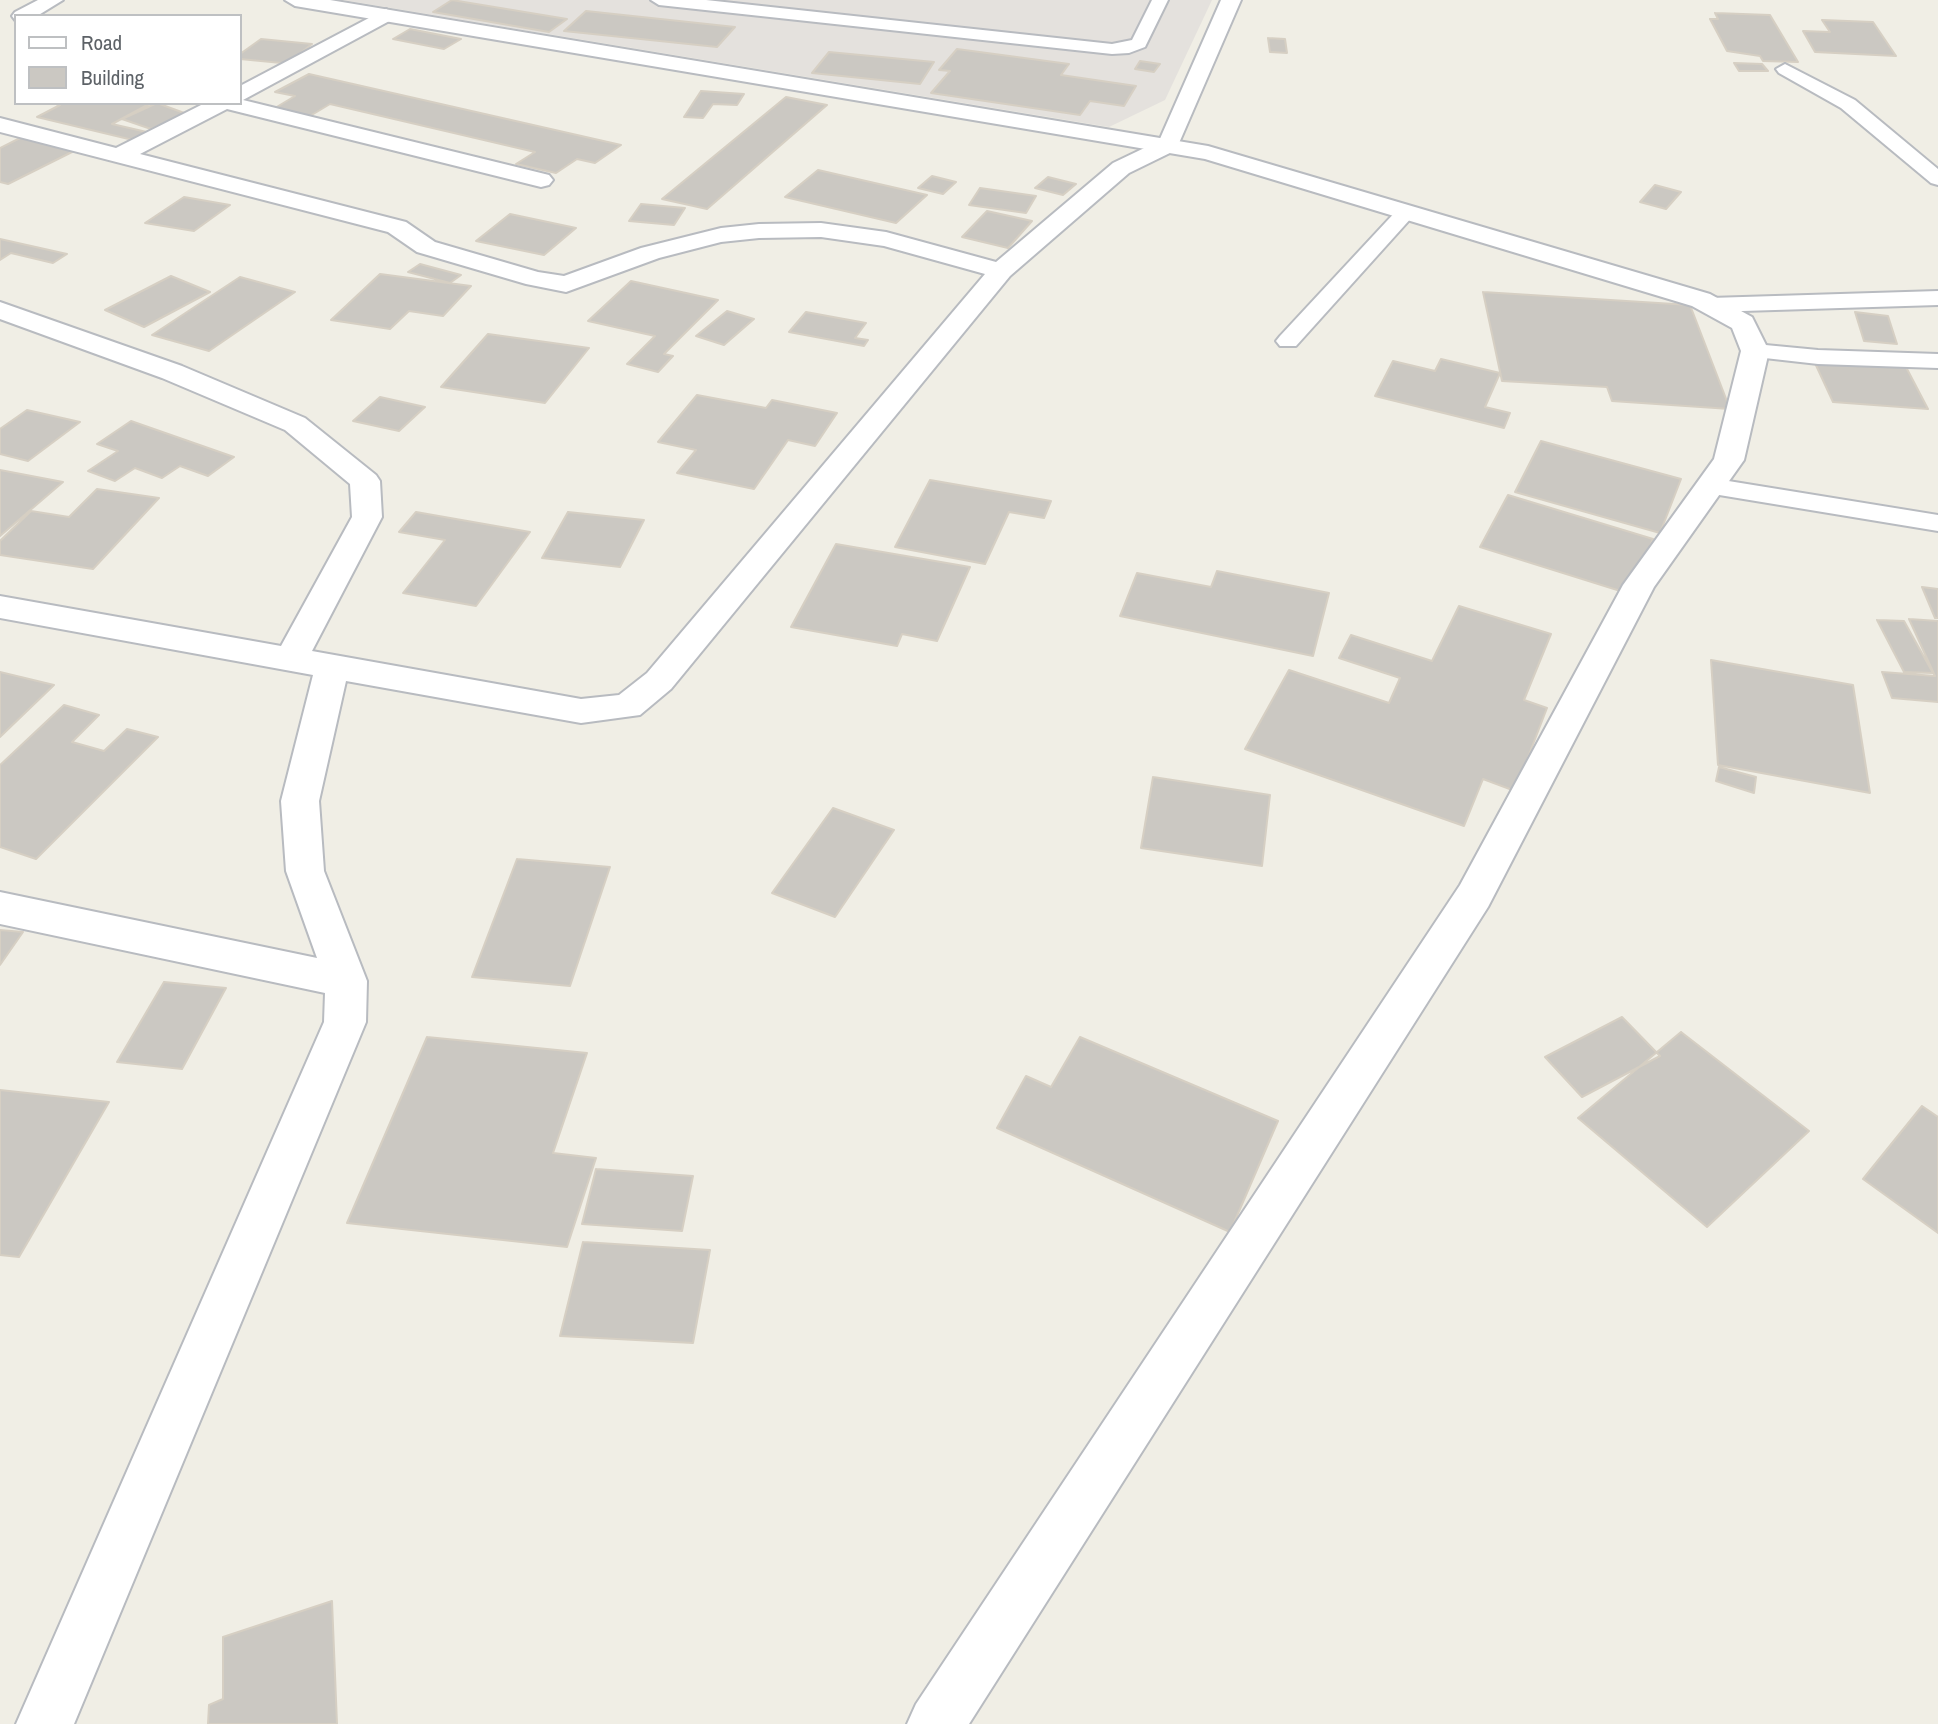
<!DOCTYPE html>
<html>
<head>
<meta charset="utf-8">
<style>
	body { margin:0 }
	#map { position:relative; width:1938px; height:1724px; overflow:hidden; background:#f0eee5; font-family:"Archivo Narrow",sans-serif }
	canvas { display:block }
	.legend { position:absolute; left:14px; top:14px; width:228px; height:91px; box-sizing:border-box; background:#fff; border:2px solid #bec0c2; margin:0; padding:9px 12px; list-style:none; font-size:21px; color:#5d6267 }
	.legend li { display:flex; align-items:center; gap:14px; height:35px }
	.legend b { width:35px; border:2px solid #bec0c2 }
</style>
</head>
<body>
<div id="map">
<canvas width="1938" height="1724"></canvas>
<ul class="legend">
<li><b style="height:9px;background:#fff"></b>Road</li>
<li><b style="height:19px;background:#cbc8c2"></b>Building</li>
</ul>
</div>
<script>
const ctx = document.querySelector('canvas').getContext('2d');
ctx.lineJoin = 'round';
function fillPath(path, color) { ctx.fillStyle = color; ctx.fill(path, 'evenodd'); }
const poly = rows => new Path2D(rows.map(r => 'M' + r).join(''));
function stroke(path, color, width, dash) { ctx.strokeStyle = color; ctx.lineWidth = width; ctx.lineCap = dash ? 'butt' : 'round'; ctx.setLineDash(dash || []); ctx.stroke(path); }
fillPath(poly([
	[343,0,1212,0,1165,100,1109,127]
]), '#e4e1dd');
const building = poly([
	[452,0,567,19,549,32,433,12,452,0],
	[586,11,735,27,717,47,564,31,586,11],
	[1715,13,1770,15,1798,62,1763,61,1760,56,1727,51,1710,19,1718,19,1715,13],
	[1822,20,1873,22,1896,56,1815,52,1803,31,1830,32,1822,20],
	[410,29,461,39,444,49,393,39,410,29],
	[1268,38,1285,39,1287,53,1270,52,1268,38],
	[261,39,312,44,298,55,304,55,292,64,240,59,240,54,261,39],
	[957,49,1069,64,1061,75,1136,86,1124,106,1090,101,1080,115,931,93,950,71,939,70,957,49],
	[829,52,934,62,920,84,812,73,829,52],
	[1140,61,1160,64,1154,72,1135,69,1140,61],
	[1734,63,1762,64,1768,71,1739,71,1734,63],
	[309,74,621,145,595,163,577,159,556,173,516,164,535,152,330,104,310,116,275,108,295,96,275,92,309,74],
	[701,91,744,94,737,105,713,104,703,118,684,117,701,91],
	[786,97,827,105,707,209,662,199,786,97],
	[52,103,151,103,112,124,151,133,137,141,37,117,60,105,52,103],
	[157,103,187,114,151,129,122,119,157,103],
	[22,137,74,151,8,184,0,182,0,148,22,137],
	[818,170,927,195,896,223,785,197,818,170],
	[932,176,956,182,943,194,918,188,932,176],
	[1048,177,1076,184,1063,195,1035,188,1048,177],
	[1655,185,1681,192,1666,209,1640,202,1655,185],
	[980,188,1036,196,1026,213,969,205,980,188],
	[184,197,230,205,194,231,145,223,184,197],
	[641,204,685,208,674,225,629,221,641,204],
	[987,211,1032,221,1008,248,962,237,987,211],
	[510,214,576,228,544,255,476,241,510,214],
	[0,239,67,254,53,263,11,253,0,260,0,239],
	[420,264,461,275,450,283,408,272,420,264],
	[380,274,471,286,443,316,409,311,390,329,331,320,380,274],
	[171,276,210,292,144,327,105,310,171,276],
	[240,277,295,292,209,351,152,335,240,277],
	[631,281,718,300,664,354,673,356,658,372,627,364,655,336,588,321,631,281],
	[1483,292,1690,305,1730,409,1612,401,1607,387,1502,381,1483,292],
	[727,311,754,319,724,345,696,336,727,311],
	[806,312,866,323,855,338,868,340,864,346,789,332,806,312],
	[1855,312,1888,316,1897,344,1864,341,1855,312],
	[488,334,589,348,545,403,441,387,488,334],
	[1441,359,1500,373,1485,407,1510,413,1504,428,1375,396,1393,361,1435,371,1441,359],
	[1814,361,1906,367,1928,409,1833,402,1814,361],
	[697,395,766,408,772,400,837,413,815,446,788,440,754,489,677,473,696,450,658,442,697,395],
	[380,397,425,407,399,431,353,421,380,397],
	[27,410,80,422,28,461,0,454,0,429,27,410],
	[131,421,234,457,208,476,180,466,162,478,135,468,115,481,88,471,118,451,97,444,131,421],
	[1541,441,1681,479,1660,533,1515,492,1541,441],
	[0,470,63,482,0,536,0,470],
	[930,480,1051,501,1044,518,1009,512,985,564,895,547,930,480],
	[97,489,159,498,93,569,0,555,0,541,31,511,69,517,97,489],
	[1508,495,1653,539,1630,594,1480,547,1508,495],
	[416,512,530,532,476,606,403,593,445,540,399,532,416,512],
	[568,512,644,520,620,567,542,558,568,512],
	[836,544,970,567,937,641,902,634,897,646,791,627,836,544],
	[1217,571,1329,593,1313,656,1120,616,1137,573,1211,587,1217,571],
	[1922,587,1938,589,1938,618,1935,618,1922,587],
	[1459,606,1551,634,1524,700,1547,708,1515,791,1483,779,1464,826,1245,749,1289,670,1389,703,1400,678,1339,658,1351,635,1432,661,1459,606],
	[1909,619,1938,621,1938,702,1892,698,1882,672,1935,676,1909,619],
	[1877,620,1904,621,1933,673,1904,672,1877,620],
	[1711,660,1853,685,1870,793,1718,765,1711,660],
	[0,672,54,685,0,737,0,672],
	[64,705,99,715,72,742,104,751,127,729,158,737,36,859,0,847,0,765,64,705],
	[1719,767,1756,777,1754,793,1716,781,1719,767],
	[1153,777,1270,795,1262,866,1141,848,1153,777],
	[833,808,894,830,835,917,772,893,833,808],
	[517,859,610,867,570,986,472,977,517,859],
	[0,930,23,932,0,965,0,930],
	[164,982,226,988,182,1069,117,1062,164,982],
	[1622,1017,1660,1056,1582,1097,1545,1057,1622,1017],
	[1681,1032,1809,1131,1707,1227,1578,1118,1681,1032],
	[427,1037,587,1053,553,1153,596,1158,567,1247,347,1223,427,1037],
	[1080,1037,1278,1121,1230,1232,997,1128,1026,1076,1051,1087,1080,1037],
	[0,1090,109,1102,19,1257,0,1255,0,1090],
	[1922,1106,1938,1117,1938,1233,1863,1179,1922,1106],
	[596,1169,693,1176,682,1231,582,1224,596,1169],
	[583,1242,710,1250,693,1343,560,1336,583,1242],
	[332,1601,337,1724,208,1724,209,1705,223,1699,223,1637,332,1601]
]);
fillPath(building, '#cbc8c2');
stroke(building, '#d6cfc3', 2);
const service = poly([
	[651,0,706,0,1112,44,1132,40,1152,0,1168,0,1145,47,1129,53,1112,54,659,5,651,0],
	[1785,64,1855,100,1938,169,1938,185,1931,183,1841,108,1779,73,1776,69,1785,64],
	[1406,206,1413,208,1416,212,1413,216,1296,346,1280,346,1276,341,1280,336,1399,208,1406,206],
	[1938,291,1938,305,1710,312,1702,310,1699,305,1702,300,1710,298,1938,291],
	[1755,344,1818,350,1938,354,1938,368,1818,364,1747,356,1743,351,1747,346,1755,344],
	[1710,478,1938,515,1938,531,1701,492,1697,486,1701,480,1710,478]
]);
const minor = poly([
	[38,0,63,0,37,16,16,16,15,20,12,16,15,12,38,0],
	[1221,0,1241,0,1176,150,1129,173,1010,276,671,689,640,715,581,723,346,681,319,801,324,871,367,981,366,1022,74,1724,16,1724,324,1022,325,993,0,924,0,892,317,958,286,871,281,801,313,675,0,618,0,596,281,646,352,517,350,484,285,430,162,378,0,319,0,302,182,366,305,418,376,475,380,481,382,517,312,651,581,699,619,695,647,673,985,274,884,246,821,237,759,238,721,242,659,258,566,292,526,284,417,252,388,232,0,132,0,118,116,148,205,103,240,103,240,86,386,9,396,15,393,19,243,100,549,175,553,180,549,185,541,187,227,109,140,154,406,222,435,242,538,272,564,276,641,248,721,228,759,224,821,223,886,232,996,262,1113,163,1159,141,1221,0]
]);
const tertiary = poly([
	[285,0,330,0,1208,146,1710,294,1752,317,1769,351,1744,460,1654,587,1488,907,969,1724,907,1724,916,1704,1460,885,1623,585,1714,459,1741,351,1732,328,1692,306,1205,159,295,6,285,0]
]);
stroke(service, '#b8bbc0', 4);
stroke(minor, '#b8bbc0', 4);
stroke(tertiary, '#b8bbc0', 4);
fillPath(service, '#fff');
fillPath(minor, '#fff');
fillPath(tertiary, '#fff');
</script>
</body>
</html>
